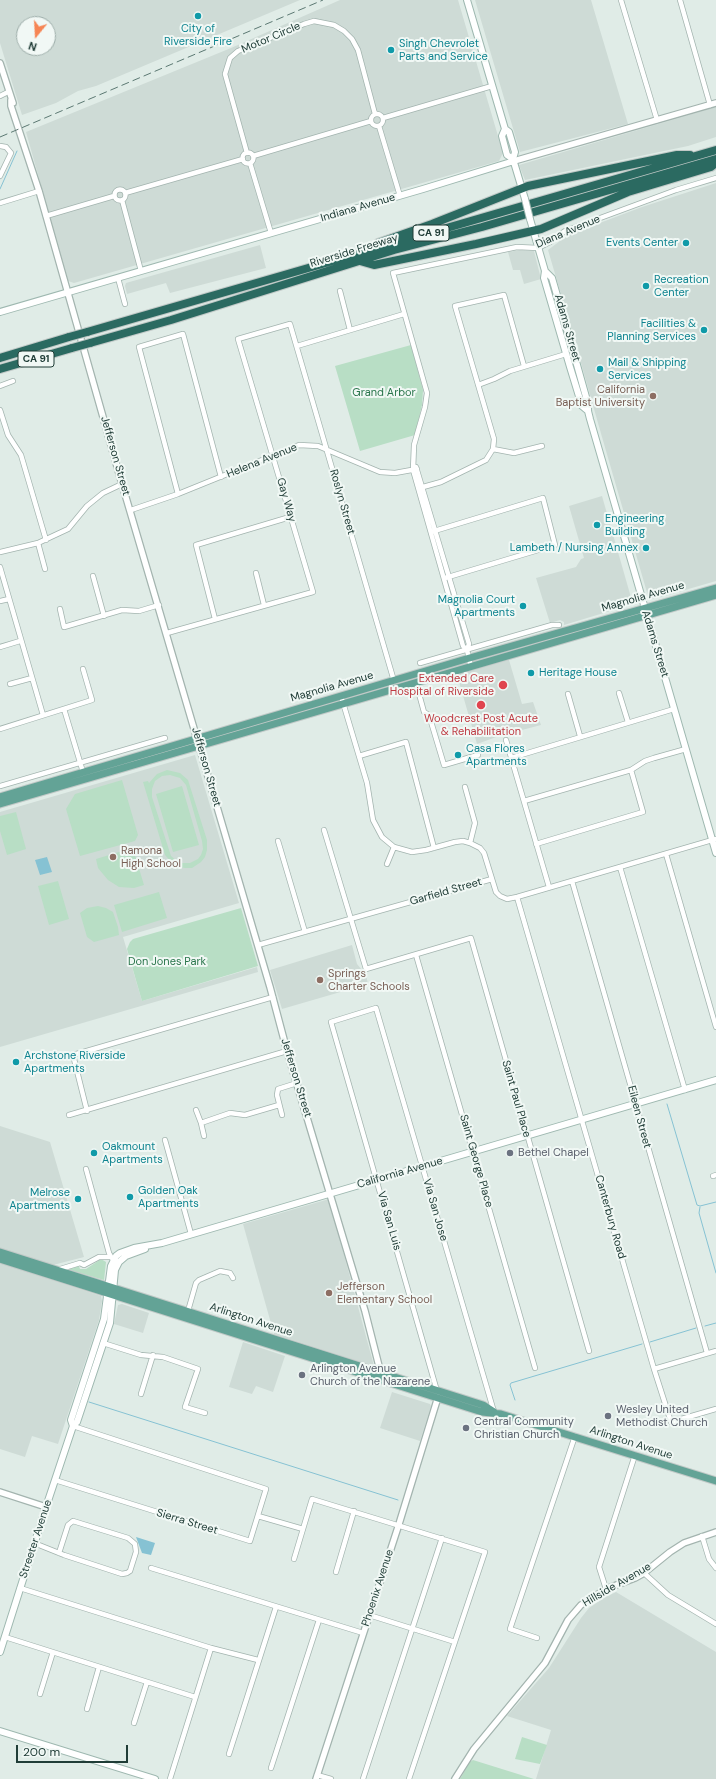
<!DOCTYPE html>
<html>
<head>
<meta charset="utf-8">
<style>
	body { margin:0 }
	#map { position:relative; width:716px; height:1779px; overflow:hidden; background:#e0ece7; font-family:"DM Sans",sans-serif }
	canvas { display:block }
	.north { position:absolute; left:16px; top:16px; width:40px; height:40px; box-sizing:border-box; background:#f1f8f5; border:1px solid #9dada9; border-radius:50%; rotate:198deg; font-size:11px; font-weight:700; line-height:16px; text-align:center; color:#203d37 }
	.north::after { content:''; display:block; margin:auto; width:14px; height:18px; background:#f68554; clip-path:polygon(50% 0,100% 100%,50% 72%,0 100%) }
	.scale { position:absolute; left:16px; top:1745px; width:112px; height:18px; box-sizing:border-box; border:2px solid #203d37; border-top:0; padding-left:5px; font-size:12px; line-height:14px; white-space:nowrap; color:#203d37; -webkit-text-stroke:3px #f1f8f5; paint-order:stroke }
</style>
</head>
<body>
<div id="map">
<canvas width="716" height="1779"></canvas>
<div class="north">N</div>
<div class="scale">200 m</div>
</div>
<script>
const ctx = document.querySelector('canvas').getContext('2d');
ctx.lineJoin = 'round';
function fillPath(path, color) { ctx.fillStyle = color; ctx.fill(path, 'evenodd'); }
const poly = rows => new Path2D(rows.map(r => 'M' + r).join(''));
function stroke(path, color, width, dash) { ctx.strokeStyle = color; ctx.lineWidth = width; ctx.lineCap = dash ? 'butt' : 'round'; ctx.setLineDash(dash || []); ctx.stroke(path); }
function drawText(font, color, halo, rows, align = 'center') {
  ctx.font = font + ' "DM Sans",sans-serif'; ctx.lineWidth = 4; ctx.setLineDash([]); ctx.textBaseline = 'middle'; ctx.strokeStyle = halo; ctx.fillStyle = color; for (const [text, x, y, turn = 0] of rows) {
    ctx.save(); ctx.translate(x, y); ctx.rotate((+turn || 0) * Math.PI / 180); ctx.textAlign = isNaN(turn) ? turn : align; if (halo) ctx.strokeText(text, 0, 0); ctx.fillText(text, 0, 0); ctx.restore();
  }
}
fillPath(poly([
	[0,0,300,0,96,86,78,91,56,103,22,115,0,43],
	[24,24,48,24,48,48,24,48],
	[340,0,458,0,503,153,499,161,74,283,68,281,26,132,231,48],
	[475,0,591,0,628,124,520,152],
	[716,107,716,137,688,146,525,180,519,165],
	[716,183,716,581,654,599,648,596,602,437,579,356,578,345,575,342,548,250,568,235,642,207],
	[260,245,266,268,170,293,166,283,127,294,125,286,126,283],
	[520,250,534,251,541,279,524,284,520,270,513,270,508,252],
	[602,496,632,601,630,605,564,625,564,622,560,620,550,623,536,578,576,567,581,559,584,558,569,506],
	[509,660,522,704,533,702,541,725,499,736,477,744,457,675],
	[195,755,239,903,123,937,142,1001,257,967,258,972,0,1047,0,812],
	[352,945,357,964,366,975,368,984,282,1009,270,970],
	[0,1126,50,1142,84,1257,53,1265,0,1248],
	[329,1199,374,1366,274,1334,243,1224],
	[0,1263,101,1296,102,1301,99,1320,58,1444,32,1436,25,1457,0,1449],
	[122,1304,149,1313,143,1333,114,1324,118,1305],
	[243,1342,285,1356,273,1392,256,1386,252,1394,229,1387],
	[392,1392,430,1404,431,1406,420,1441,380,1428],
	[616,1592,716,1652,716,1779,536,1779,551,1730,507,1716,549,1668,581,1618,589,1608,604,1598]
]), '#cedbd6');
fillPath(poly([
	[411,345,423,390,422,405,415,435,360,451,335,366],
	[167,770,180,773,188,780,207,840,207,850,205,857,201,862,192,868,185,868,175,866,165,855,143,782,148,781,149,783,157,774],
	[170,775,180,778,186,785,202,841,203,849,201,855,198,859,190,863,179,863,171,856,152,797,152,789,155,781,162,776],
	[122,780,138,835,135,841,80,856,66,809,75,794],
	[182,786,199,845,173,852,156,794],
	[16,812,26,849,7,855,0,831,0,816],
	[129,849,134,852,144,885,134,888,119,887,108,880,98,868,96,859],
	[58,881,69,919,49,925,38,886],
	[159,892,167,918,122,932,114,905],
	[98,906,106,908,113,912,118,927,119,935,94,942,87,937,80,913,87,908],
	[241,908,258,966,142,1001,127,949,130,942,133,939],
	[101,1259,106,1262,104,1280,63,1268,78,1264,80,1269,86,1269],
	[522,1737,547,1745,540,1764,515,1759],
	[473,1760,534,1779,460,1779,470,1762]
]), '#b8dec5');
fillPath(poly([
	[47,857,52,872,40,875,35,860],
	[136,1537,155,1543,151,1555,142,1553]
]), '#86c2d3');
stroke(poly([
	[0,189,17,151],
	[667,1104,697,1205,700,1206,716,1202],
	[700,1207,699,1213,716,1273],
	[705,1326,716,1323],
	[650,1342,696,1328],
	[515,1400,510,1385,511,1383,642,1344],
	[89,1402,398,1500]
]), '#86c2d3', 1);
const minor = poly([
	[621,0,657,120],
	[680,0,710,105],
	[0,96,8,92],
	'371 120a6 6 0 1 1 12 0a6 6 0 1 1-12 0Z',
	[383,118,492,86],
	[379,126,400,196],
	[0,146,6,147,11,153,0,176],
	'242.5 158a5.5 5.5 0 1 1 11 0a5.5 5.5 0 1 1-11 0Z',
	[247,153,225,74,230,58,238,51,304,24,314,21,334,25,344,31,352,39,358,50,375,114],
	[253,156,371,121],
	[250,163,271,233],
	'114.5 195a5.5 5.5 0 1 1 11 0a5.5 5.5 0 1 1-11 0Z',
	[125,193,243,159],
	[122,200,141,271],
	[0,203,39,191],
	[46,216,114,196],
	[118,278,125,304],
	[340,291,350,330],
	[297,346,404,314],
	[478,385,494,379,510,371,566,354],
	[0,386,13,381],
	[0,410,8,435,21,455,46,540],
	[493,449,494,439,455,306,504,295,524,366],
	[416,467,469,644,467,650,471,667],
	[423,487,441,482,486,460,493,449,514,453,542,446],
	[178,494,139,347,183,334,221,477],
	[131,510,178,494,299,445,318,446,380,472,395,473,417,469],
	[431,532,543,498,555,545,445,578],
	[38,543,45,569],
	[0,552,38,543,68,529,87,506,103,493,122,484],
	[0,567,43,715],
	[256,573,264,605],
	[93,576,104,616],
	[0,601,9,599],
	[60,609,64,627,122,610,139,611,159,605],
	[215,619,196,545,290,517],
	[167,633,313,592,238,339,290,324,394,681],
	[0,647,20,641],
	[467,650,463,646,413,470,414,445,425,407,427,393,393,273,517,247,538,248,550,242,565,231,676,190,716,178],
	[420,663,552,625,559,625],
	[416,683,424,712,429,715,444,765,478,755],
	[10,684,32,678],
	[619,693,628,722],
	[568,694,580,736],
	[341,696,367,783,373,820,382,837,394,847,412,852,426,850,455,842,463,841,470,843,480,848,484,853,492,879],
	[64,709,83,772],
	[0,729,92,700,83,669],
	[506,740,549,887],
	[359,756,406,742,434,848],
	[511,758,674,709],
	[0,786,165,738],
	[465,787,475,823,470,843],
	[524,801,631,770,645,761,654,758,686,749],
	[324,830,366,969,471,938,589,1351],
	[278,841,305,932],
	[536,844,643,812,631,770],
	[666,854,716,1027],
	[387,864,394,847],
	[620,867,685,1090],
	[572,881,707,1353],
	[517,897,654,1369,671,1422,716,1409],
	[258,945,492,879,496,892,500,896,507,899,517,897,716,839],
	[416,955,535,1368],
	[196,1110,201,1123],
	[87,1111,73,1055,273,997],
	[69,1115,287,1051],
	[282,1115,277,1095,278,1089,297,1083],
	[204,1136,201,1123,230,1113,245,1115,279,1105],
	[165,1140,191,1234],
	[86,1169,109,1253,113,1260],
	[713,1176,716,1175],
	[57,1270,80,1263,84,1265,99,1257,111,1257],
	[188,1311,196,1283,199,1280,220,1271,230,1273,233,1278],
	[103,1343,141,1355,163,1357,198,1369,185,1407,205,1413],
	[654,1369,716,1351],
	[437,1391,331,1022,376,1008,494,1412],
	[141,1394,153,1355],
	[55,1480,250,1541,266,1489,73,1426],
	[258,1516,303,1529],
	[702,1536,709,1559,716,1568],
	[34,1543,64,1555,122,1574,127,1573,130,1571,136,1552,135,1544,128,1538,73,1521,68,1525,59,1553],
	[294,1559,312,1499,485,1552,409,1779],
	[151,1568,363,1633],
	[336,1572,354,1511],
	[644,1573,668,1595,716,1624],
	[20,1588,211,1648,258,1660],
	[606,1589,599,1567,635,1455],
	[369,1615,455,1642],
	[5,1637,195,1697],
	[537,1638,510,1629,575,1436],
	[40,1694,53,1652],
	[87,1709,99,1667],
	[134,1723,147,1682],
	[229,1754,276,1607],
	[271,1768,319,1620],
	[317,1775,331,1779],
	[170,1779,211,1648],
	[363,1779,442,1538]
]);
const tertiary = poly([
	[0,63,13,103],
	[11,100,11,106,39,191,122,484,270,987,287,1051,365,1311,381,1374],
	[514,161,716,103],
	[0,1492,46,1507],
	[316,1779,399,1524,438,1397],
	[455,1779,474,1749,545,1663,568,1620,581,1605,606,1589,635,1578,644,1573,670,1552,684,1543,716,1532]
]);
const secondary = poly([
	[467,0,505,129,509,132,515,152,513,159,525,199],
	[505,129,502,136,507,155,513,159],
	[530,219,545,271,544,278,570,367,582,406,588,411],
	[545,271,552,278,572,347,588,404,588,411,590,419,716,853],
	[0,312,423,189,514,161],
	[73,1426,71,1420,104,1319,111,1266,116,1256,120,1253,134,1248,162,1243,716,1080],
	[0,1652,46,1507,73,1426,77,1422,110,1323,115,1270,119,1262,126,1256,145,1249],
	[0,1731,155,1779]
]);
const primary = poly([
	[0,797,466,659,716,588],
	[0,804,716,595],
	[0,1252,483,1405,494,1412],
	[0,1259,482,1412,501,1414,716,1481]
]);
const motorway = poly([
	[378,243,432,224,528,186,677,155,690,155],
	[360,261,374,265,476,244,541,229,628,192,711,167,716,163],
	[87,332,716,150],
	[90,343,171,320,394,250,482,227,716,159],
	[0,358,69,337],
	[0,369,72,348]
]);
stroke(minor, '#a3b4af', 6);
stroke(tertiary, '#a3b4af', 8);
stroke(secondary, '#9eb8b0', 8);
stroke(primary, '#c1c9c7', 9);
stroke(motorway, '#c1c9c7', 10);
stroke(minor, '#fff', 4.5);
stroke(tertiary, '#fff', 5.5);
stroke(secondary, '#fff', 6);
stroke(primary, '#63a396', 7);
stroke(motorway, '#2b6a61', 8);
stroke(poly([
	[0,137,323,0]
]), '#5b7872', 1, [8, 4]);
const secondaryBridge = poly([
	[525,199,530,219]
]);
const motorwayBridge = poly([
	[69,337,87,332],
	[72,348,90,343]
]);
stroke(secondaryBridge, '#9eb8b0', 8, []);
stroke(motorwayBridge, '#c1c9c7', 10, []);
stroke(secondaryBridge, '#fff', 6);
stroke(motorwayBridge, '#2b6a61', 8);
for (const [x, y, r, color] of [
	[198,16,4,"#0f9aa8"],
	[391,50,4,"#0f9aa8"],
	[686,243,4,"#0f9aa8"],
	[646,286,4,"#0f9aa8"],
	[704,330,4,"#0f9aa8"],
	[600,369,4,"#0f9aa8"],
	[653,396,4,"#8d6e63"],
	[597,525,4,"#0f9aa8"],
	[646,548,4,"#0f9aa8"],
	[523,606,4,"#0f9aa8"],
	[531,673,4,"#0f9aa8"],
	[503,685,5,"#e0444e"],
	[481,705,5,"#e0444e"],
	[458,755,4,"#0f9aa8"],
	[113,857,4,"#8d6e63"],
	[320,980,4,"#8d6e63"],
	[16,1062,4,"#0f9aa8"],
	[94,1153,4,"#0f9aa8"],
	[510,1153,4,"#6b7280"],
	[130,1197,4,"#0f9aa8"],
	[78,1199,4,"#0f9aa8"],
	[329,1293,4,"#8d6e63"],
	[302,1375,4,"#6b7280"],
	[608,1416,4,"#6b7280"],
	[466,1428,4,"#6b7280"]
]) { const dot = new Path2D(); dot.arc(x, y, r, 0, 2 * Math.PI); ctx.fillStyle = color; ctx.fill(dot); stroke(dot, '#f1f8f5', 1.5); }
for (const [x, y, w] of [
	[431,233,36],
	[36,359,36]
]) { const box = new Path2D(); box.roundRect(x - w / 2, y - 8, w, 16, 3); ctx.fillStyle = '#f1f8f5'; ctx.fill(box); stroke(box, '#203d37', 1); }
drawText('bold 10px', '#203d37', null, [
	["CA 91",431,233],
	["CA 91",36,359]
]);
drawText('11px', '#0d838f', '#f1f8f5', [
	["City of",198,29,"center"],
	["Riverside Fire",198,42,"center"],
	["Singh Chevrolet",399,44],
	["Parts and Service",399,57],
	["Events Center",678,243,"right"],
	["Recreation",654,280],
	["Center",654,293],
	["Facilities &",696,324,"right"],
	["Planning Services",696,337,"right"],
	["Mail & Shipping",608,363],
	["Services",608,376],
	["Engineering",605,519],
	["Building",605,532],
	["Lambeth / Nursing Annex",638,548,"right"],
	["Magnolia Court",515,600,"right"],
	["Apartments",515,613,"right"],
	["Heritage House",539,673],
	["Casa Flores",466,749],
	["Apartments",466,762],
	["Archstone Riverside",24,1056],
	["Apartments",24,1069],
	["Oakmount",102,1147],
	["Apartments",102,1160],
	["Golden Oak",138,1191],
	["Apartments",138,1204],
	["Melrose",70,1193,"right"],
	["Apartments",70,1206,"right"]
], 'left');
drawText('11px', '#203d37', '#f1f8f5', [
	["Motor Circle",271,38,-23],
	["Indiana Avenue",358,208,-16],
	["Diana Avenue",568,232,-23],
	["Riverside Freeway",354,251,-17],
	["Adams Street",567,328,74],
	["Jefferson Street",115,456,74],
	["Helena Avenue",262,461,-22],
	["Gay Way",286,500,74],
	["Roslyn Street",342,502,74],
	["Magnolia Avenue",643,597,-16],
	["Adams Street",655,644,73],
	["Magnolia Avenue",332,687,-16],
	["Jefferson Street",206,767,74],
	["Garfield Street",446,892,-16],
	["Jefferson Street",296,1078,73],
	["Saint Paul Place",516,1099,74],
	["Eileen Street",639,1117,75],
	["Saint George Place",476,1161,74],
	["California Avenue",400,1173,-16],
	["Via San Jose",435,1210,74],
	["Canterbury Road",610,1217,74],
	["Via San Luis",389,1221,74],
	["Arlington Avenue",251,1320,18],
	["Arlington Avenue",631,1443,18],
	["Sierra Street",187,1522,17],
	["Streeter Avenue",36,1539,-72],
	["Hillside Avenue",617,1585,-30],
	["Phoenix Avenue",378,1588,-72]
]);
drawText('11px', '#785e54', '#f1f8f5', [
	["California",645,390,"right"],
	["Baptist University",645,403,"right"],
	["Ramona",121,851],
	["High School",121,864],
	["Springs",328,974],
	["Charter Schools",328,987],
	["Jefferson",337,1287],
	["Elementary School",337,1300]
], 'left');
drawText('11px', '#29754b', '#f1f8f5', [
	["Grand Arbor",384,393],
	["Don Jones Park",167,962]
]);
drawText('11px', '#be3a42', '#f1f8f5', [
	["Extended Care",494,679],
	["Hospital of Riverside",494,692],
	["Woodcrest Post Acute",481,719,"center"],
	["& Rehabilitation",481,732,"center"]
], 'right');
drawText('11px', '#5b616d', '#f1f8f5', [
	["Bethel Chapel",518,1153],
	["Arlington Avenue",310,1369],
	["Church of the Nazarene",310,1382],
	["Wesley United",616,1410],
	["Methodist Church",616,1423],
	["Central Community",474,1422],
	["Christian Church",474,1435]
], 'left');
</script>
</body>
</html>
